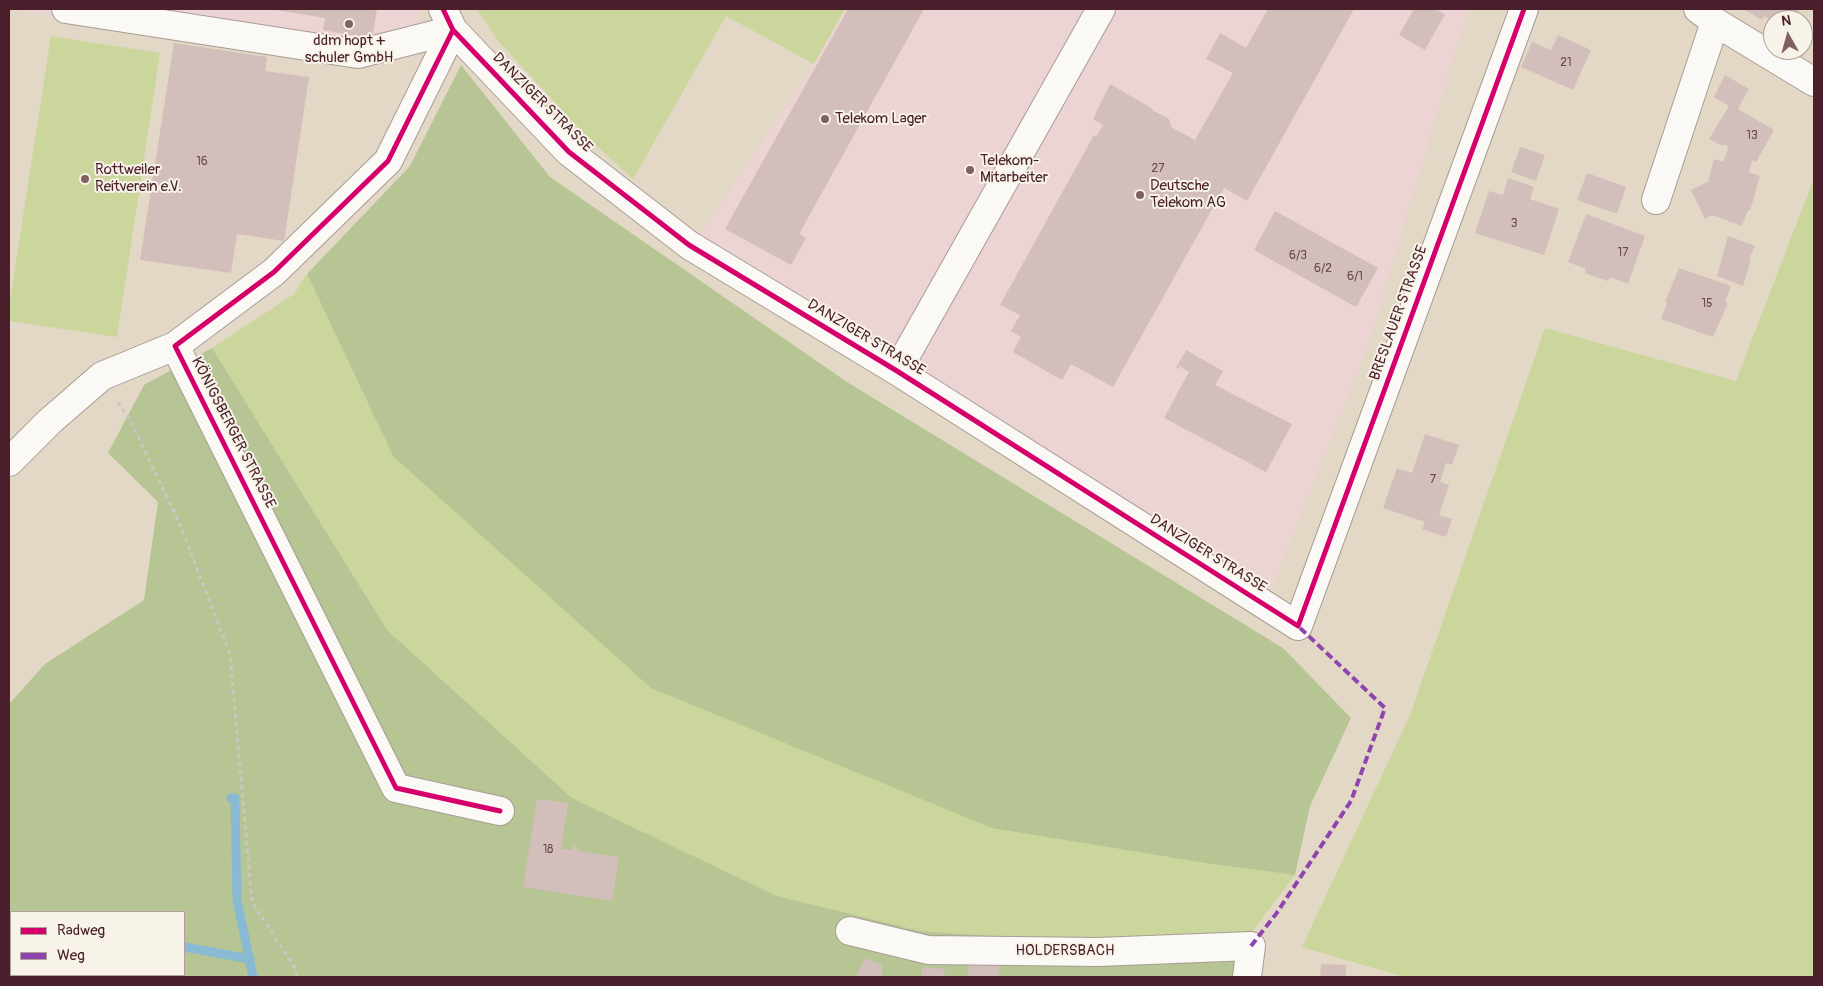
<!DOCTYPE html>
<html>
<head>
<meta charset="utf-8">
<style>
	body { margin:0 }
	#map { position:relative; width:1823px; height:986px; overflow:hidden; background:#e3d8c6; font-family:Pangolin,sans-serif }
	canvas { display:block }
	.frame { position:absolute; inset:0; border:10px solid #4a1f2b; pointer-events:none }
	.legend { position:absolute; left:10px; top:911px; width:175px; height:65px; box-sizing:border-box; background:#f7f3e8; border:1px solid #b29e9c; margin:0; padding:6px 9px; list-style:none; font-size:15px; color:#4a1f2b }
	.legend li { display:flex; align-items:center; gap:10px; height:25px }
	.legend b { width:25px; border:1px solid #b29e9c }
	.north { position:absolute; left:1763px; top:10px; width:50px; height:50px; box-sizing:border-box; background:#f7f3e8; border:1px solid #b29e9c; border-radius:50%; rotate:353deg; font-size:14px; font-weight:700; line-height:20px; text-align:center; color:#4a1f2b }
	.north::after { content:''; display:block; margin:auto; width:18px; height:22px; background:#806061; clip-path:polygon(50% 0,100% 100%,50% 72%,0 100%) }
</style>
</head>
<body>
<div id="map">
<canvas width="1823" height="986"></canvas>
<div class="frame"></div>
<ul class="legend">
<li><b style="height:6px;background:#d6006c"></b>Radweg</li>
<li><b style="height:6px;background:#8e44ad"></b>Weg</li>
</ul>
<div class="north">N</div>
</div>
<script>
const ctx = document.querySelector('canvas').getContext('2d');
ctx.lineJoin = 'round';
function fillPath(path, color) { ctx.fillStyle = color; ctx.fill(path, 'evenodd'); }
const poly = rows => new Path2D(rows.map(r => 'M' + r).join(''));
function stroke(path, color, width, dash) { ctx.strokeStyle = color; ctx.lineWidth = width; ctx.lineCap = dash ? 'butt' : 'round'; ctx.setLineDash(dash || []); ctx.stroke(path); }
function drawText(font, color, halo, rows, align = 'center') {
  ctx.font = font + ' Pangolin,sans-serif'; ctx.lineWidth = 4; ctx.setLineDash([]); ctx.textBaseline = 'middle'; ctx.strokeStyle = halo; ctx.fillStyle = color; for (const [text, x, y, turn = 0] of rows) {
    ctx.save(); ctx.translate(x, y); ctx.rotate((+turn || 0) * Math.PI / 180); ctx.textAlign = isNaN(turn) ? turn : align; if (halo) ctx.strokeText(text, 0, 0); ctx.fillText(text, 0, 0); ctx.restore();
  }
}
fillPath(poly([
	[14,9,420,9,423,53,373,66],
	[845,9,1468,9,1369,343,1270,593,699,237,814,64]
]), '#ecd3d4');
fillPath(poly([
	[477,9,845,9,814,64,726,16,633,179,587,137,499,42],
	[51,36,160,53,117,337,9,321,9,306],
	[1814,178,1814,977,1404,977,1302,947,1410,715,1545,328,1736,381],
	[307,274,393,456,1212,864,1295,875,1247,938,1101,944,921,931,777,896,572,798,387,630,212,348,294,294]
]), '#cbd69c');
fillPath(poly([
	[461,65,550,177,847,382,1283,648,1351,718,1310,806,1295,875,1212,864,992,828,651,688,393,456,307,274,410,166],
	[212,348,387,630,572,798,777,896,921,931,1101,944,1247,938,1241,977,9,977,9,704,45,664,144,600,158,502,108,453,144,385],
	[11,912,184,912,184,975,11,975]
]), '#b6c593');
stroke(poly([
	[231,798,235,798,237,900,253,977],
	[9,935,11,934],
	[184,947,250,959]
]), '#88bad3', 9);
fillPath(poly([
	[270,9,377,9,372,39,323,30,325,18],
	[848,9,924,9,799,234,806,238,791,265,725,229],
	[1268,9,1354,9,1247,201,1224,188,1113,387,1071,364,1062,380,1013,352,1021,337,1011,331,1020,315,1000,305,1094,135,1096,137,1103,125,1093,119,1110,84,1153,109,1152,110,1169,119,1171,127,1195,140,1233,73,1206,59,1220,33,1246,48],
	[1414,9,1435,9,1445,14,1425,50,1399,35],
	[1743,9,1800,9,1797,14,1789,15,1787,20,1773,21,1764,16,1762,20],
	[1558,35,1591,50,1573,90,1521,67,1532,42,1551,50],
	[174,43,267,57,265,71,309,77,284,241,237,234,231,273,140,260],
	[1725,75,1749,89,1738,109,1774,130,1756,162,1752,160,1749,172,1760,176,1750,211,1748,210,1742,226,1712,215,1705,219,1691,190,1708,182,1714,159,1723,162,1729,147,1724,144,1723,146,1709,139,1729,106,1714,97],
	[1520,147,1545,155,1536,181,1511,172],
	[1587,173,1626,187,1617,214,1577,200],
	[1508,178,1534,187,1530,199,1559,209,1544,255,1475,233,1489,191,1503,195],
	[1275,211,1378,268,1356,307,1254,250],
	[1586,214,1645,236,1628,284,1610,277,1608,281,1585,273,1586,269,1568,262],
	[1728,236,1755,246,1749,259,1751,260,1743,286,1717,276],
	[1679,268,1731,286,1725,302,1728,303,1713,337,1661,319,1667,303,1665,302],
	[1186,350,1223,371,1215,385,1292,424,1266,472,1164,418,1189,372,1180,366,1178,369,1176,368],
	[1425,434,1459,445,1452,465,1446,463,1440,482,1449,485,1439,515,1452,519,1446,537,1422,529,1425,522,1383,508,1397,468,1412,473],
	[537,799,568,803,561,849,572,850,573,846,578,847,577,851,619,857,612,901,523,887],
	[865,958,882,965,882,977,856,977],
	[969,962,1000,964,999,977,968,977],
	[1321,964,1346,965,1346,977,1320,977],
	[922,967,945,969,944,977,921,977]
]), '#d2beba');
const minor = poly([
	[66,9,358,54,453,30],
	[443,9,453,30,569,152,689,245,897,371,1298,626,1524,9],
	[1698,9,1715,22,1814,82],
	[453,30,388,161,274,272,175,346,396,788,500,811],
	[1656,200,1715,22],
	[897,371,1101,9],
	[9,462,49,422,102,376,175,346],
	[850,931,928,950,1098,952,1251,946,1247,977]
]);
stroke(minor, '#a89c93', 30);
stroke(poly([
	[118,402,132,424,179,522,230,654,252,902,296,969,297,977]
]), '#cdc7c3', 3, [4, 4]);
stroke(minor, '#fbf9f6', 28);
stroke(poly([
	[1251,946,1276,914,1351,801,1385,708,1298,626]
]), '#8e44ad', 4, [8, 4]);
stroke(poly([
	[443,9,453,30,569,152,689,245,897,371,1298,626,1524,9],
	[453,30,388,161,274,272,175,346,396,788,500,811]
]), '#d6006c', 5);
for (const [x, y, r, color] of [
	[349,24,5,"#806061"],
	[825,119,5,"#806061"],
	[970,170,5,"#806061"],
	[85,179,5,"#806061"],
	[1140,195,5,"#806061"]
]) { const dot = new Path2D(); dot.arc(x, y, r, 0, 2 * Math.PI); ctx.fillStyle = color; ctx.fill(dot); stroke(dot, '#f7f3e8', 2); }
drawText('12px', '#6c474f', null, [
	["21",1566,63],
	["13",1752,136],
	["16",202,162],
	["27",1158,169],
	["3",1514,224],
	["17",1623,253],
	["6/3",1298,256],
	["6/2",1323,269],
	["6/1",1355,277],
	["15",1707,304],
	["7",1433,480],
	["18",548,850]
]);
drawText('15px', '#4a1f2b', '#f7f3e8', [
	["ddm hopt +",349,41,"center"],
	["schuler GmbH",349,58,"center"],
	["Telekom Lager",835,119],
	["Telekom-",980,161],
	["Mitarbeiter",980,178],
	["Rottweiler",95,170],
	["Reitverein e.V.",95,187],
	["Deutsche",1150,186],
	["Telekom AG",1150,203]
], 'left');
drawText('15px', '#4a1f2b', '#f7f3e8', [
	["DANZIGER STRASSE",542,103,45],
	["BRESLAUER STRASSE",1399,313,-70],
	["DANZIGER STRASSE",866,338,31],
	["KÖNIGSBERGER STRASSE",233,433,63],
	["DANZIGER STRASSE",1208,554,32],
	["HOLDERSBACH",1065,951]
]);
</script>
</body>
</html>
